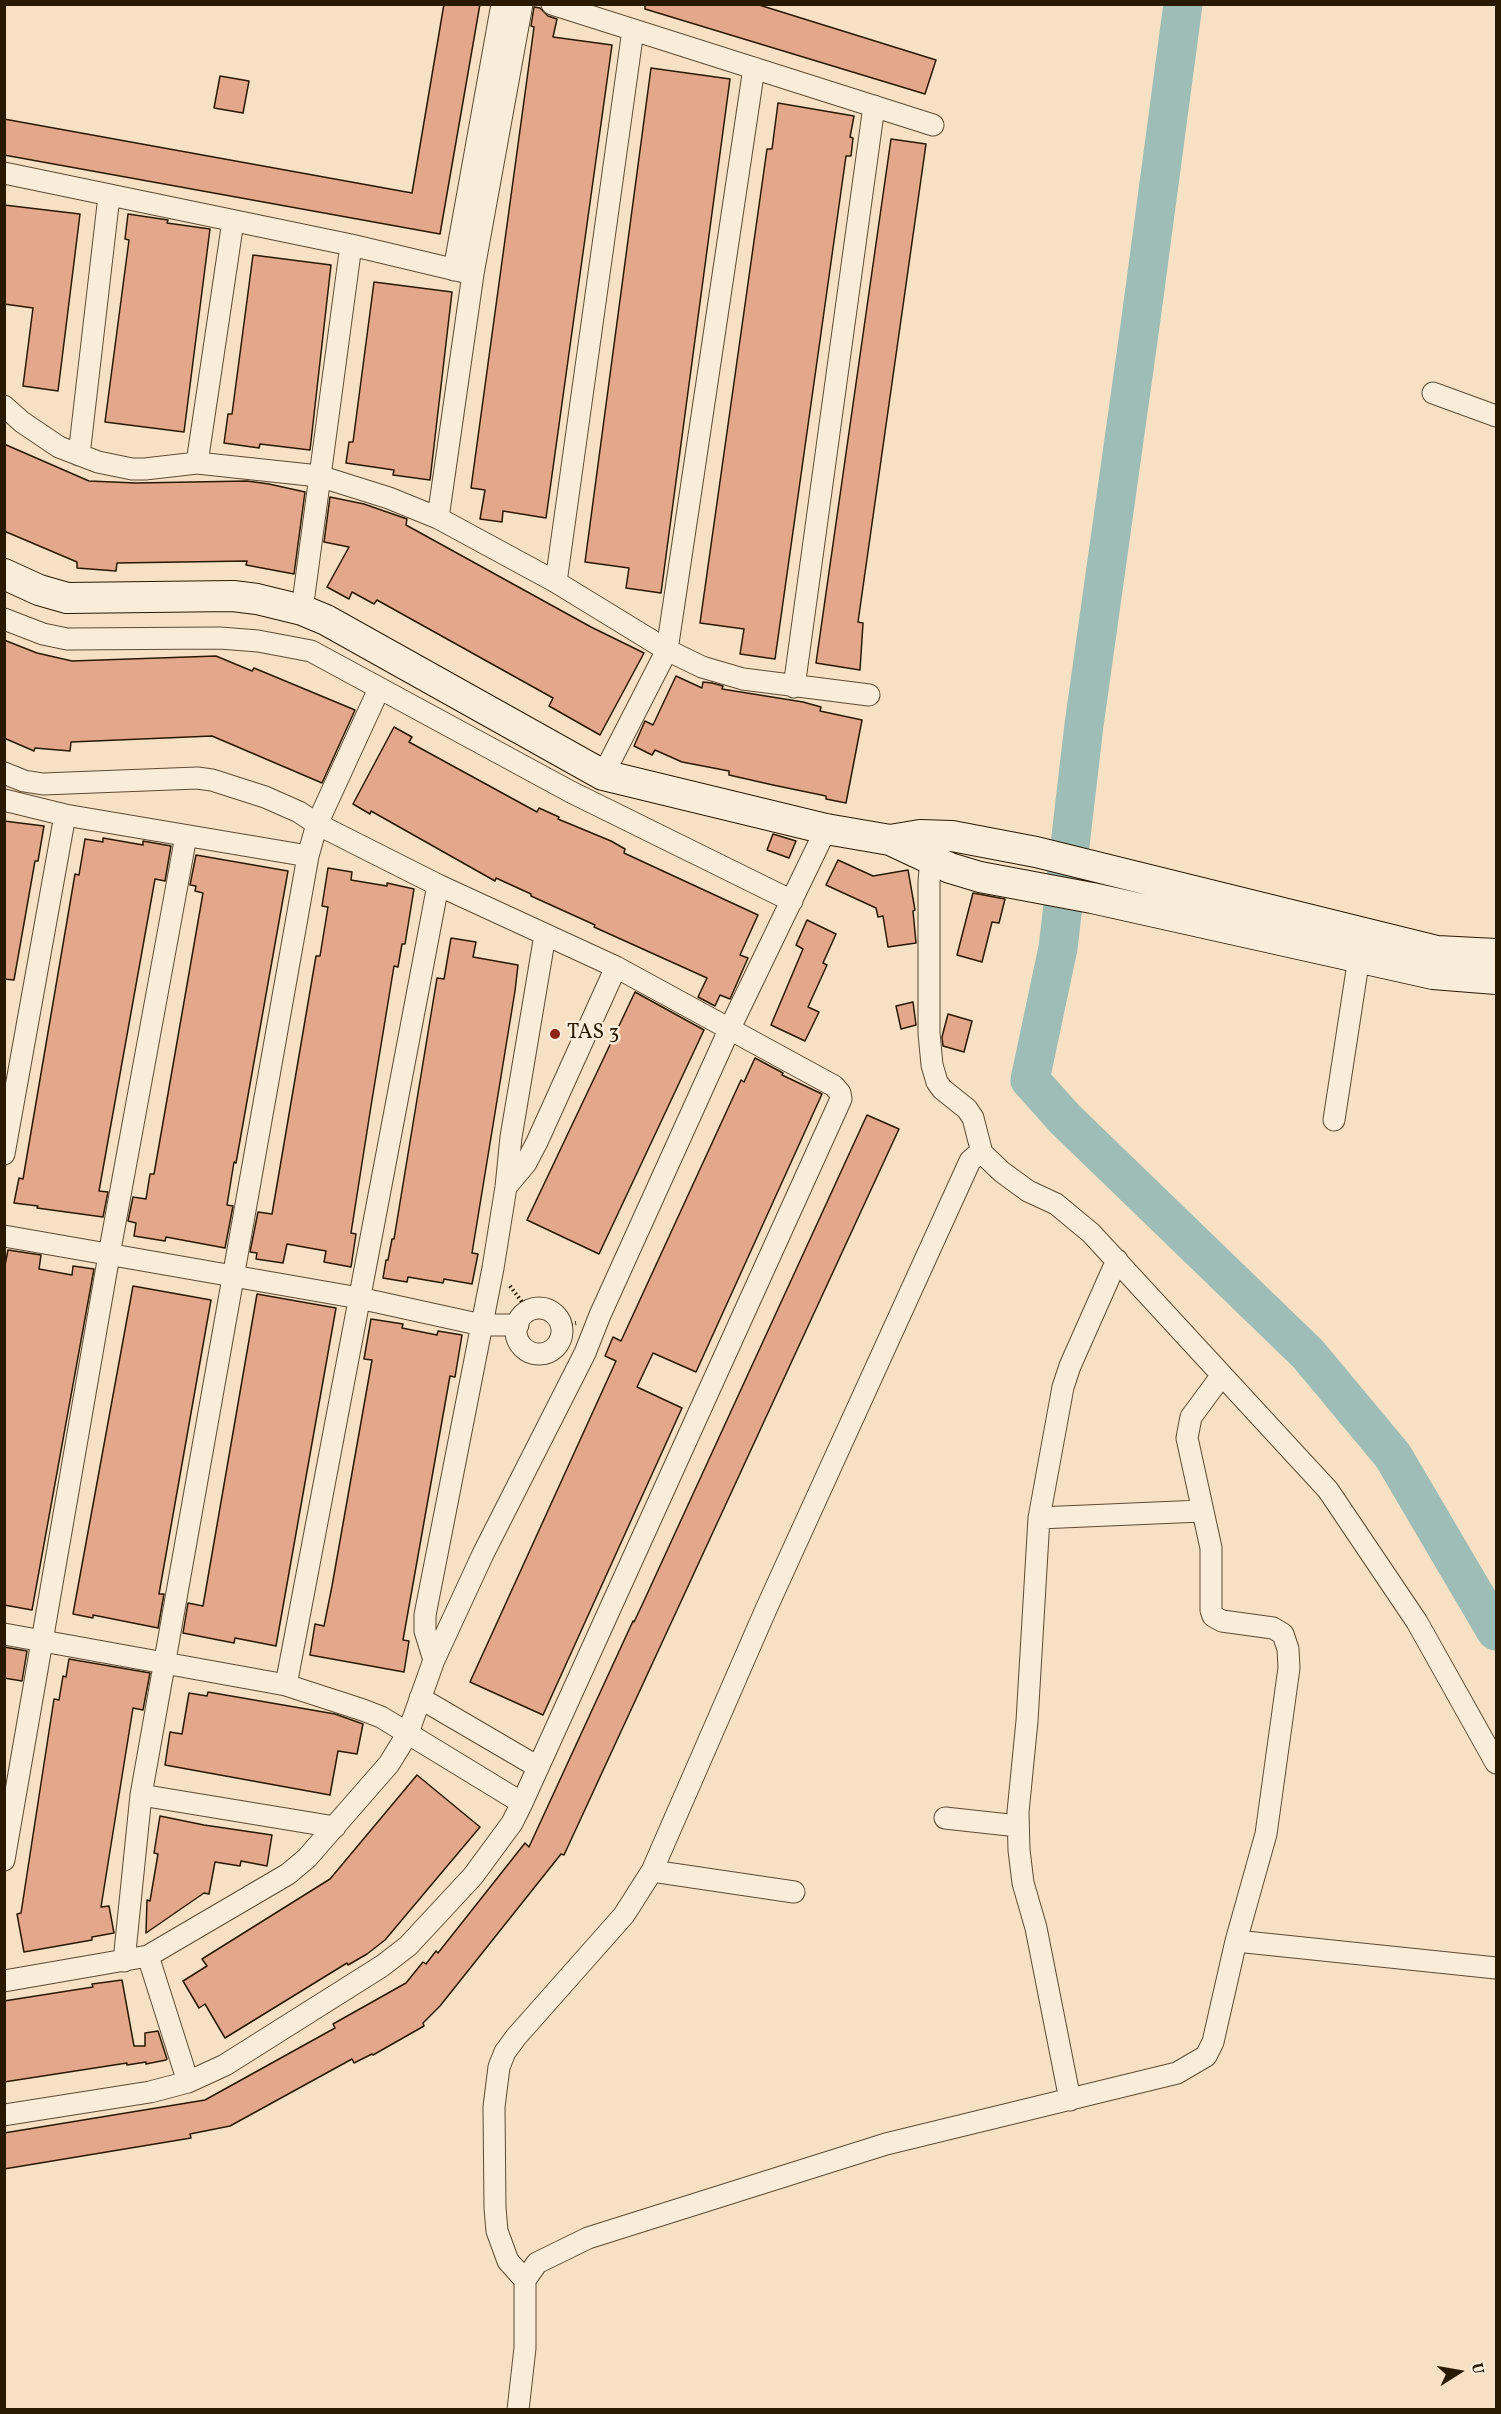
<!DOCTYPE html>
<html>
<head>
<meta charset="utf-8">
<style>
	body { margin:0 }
	#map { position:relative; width:1501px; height:2414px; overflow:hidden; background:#f6e1c5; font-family:Vollkorn,serif }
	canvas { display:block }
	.frame { position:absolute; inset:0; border:6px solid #2a1901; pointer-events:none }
	.north { position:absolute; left:1429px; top:2342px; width:60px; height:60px; -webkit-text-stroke:4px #f9ecd9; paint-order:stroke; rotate:79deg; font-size:16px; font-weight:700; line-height:24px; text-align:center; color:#2a1901 }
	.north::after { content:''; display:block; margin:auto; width:21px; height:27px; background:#2a1901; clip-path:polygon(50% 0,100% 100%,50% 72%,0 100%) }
</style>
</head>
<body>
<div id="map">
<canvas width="1501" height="2414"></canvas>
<div class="frame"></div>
<div class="north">U</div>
</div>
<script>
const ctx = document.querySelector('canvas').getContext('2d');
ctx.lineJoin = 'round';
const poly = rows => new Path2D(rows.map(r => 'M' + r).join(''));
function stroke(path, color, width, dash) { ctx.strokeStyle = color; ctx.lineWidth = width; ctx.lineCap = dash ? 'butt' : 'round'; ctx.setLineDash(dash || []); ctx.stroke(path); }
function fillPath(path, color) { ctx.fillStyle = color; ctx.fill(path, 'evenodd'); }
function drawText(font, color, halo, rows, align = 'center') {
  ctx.font = font + ' Vollkorn,serif'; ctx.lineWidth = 5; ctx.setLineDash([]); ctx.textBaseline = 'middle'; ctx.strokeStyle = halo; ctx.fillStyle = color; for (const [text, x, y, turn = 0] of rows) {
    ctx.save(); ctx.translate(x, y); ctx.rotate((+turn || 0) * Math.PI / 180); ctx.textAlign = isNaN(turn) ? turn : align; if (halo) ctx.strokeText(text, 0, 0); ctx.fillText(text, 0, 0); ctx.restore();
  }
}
stroke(poly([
	[1183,4,1140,326,1084,725,1058,948,1030,1080,1065,1119,1308,1354,1393,1456,1496,1631]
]), '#9dbdb6', 39);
const building = poly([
	[444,4,480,4,440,234,4,155,4,119,412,193,444,4],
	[645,4,756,4,936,60,925,94,645,9,645,4],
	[534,7,540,8,548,16,557,19,553,37,612,45,546,518,503,511,502,522,480,519,485,490,471,488,530,57,534,27,531,26,534,7],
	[651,68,730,79,661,593,626,588,629,568,585,562,651,68],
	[220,76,249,81,243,113,214,108,220,76],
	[778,103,854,116,850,137,853,138,851,156,846,156,775,659,740,654,744,629,700,623,767,149,772,149,778,103],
	[891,139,926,144,858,622,863,623,860,670,816,663,891,139],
	[4,205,80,214,58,391,23,386,33,308,4,304,4,205],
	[128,214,168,220,167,223,210,229,184,432,105,422,129,240,125,239,128,214],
	[253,255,331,265,310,450,260,444,259,448,224,443,228,414,232,414,253,255],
	[374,282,452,292,430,480,393,475,394,470,346,463,349,442,353,442,374,282],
	[4,444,89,481,136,483,247,481,269,484,305,492,294,574,246,565,247,561,117,563,116,571,77,568,77,562,4,531,4,444],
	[330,497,364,504,407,519,406,525,591,627,644,653,600,735,549,706,553,698,377,600,374,604,352,592,349,599,327,587,349,547,324,542,330,497],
	[4,640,37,653,72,661,216,656,252,671,254,668,355,710,322,783,212,736,71,742,70,751,35,748,34,751,4,738,4,640],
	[676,676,702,688,703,682,712,683,723,686,722,689,803,702,821,707,820,711,862,720,846,803,826,799,826,796,773,785,729,775,729,771,682,762,655,750,652,755,634,746,645,721,653,725,676,676],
	[394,727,412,737,409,742,537,812,539,808,559,817,558,819,611,841,625,849,624,853,758,915,740,955,748,958,730,999,720,995,715,1006,698,997,707,978,594,927,595,925,531,896,531,894,496,878,495,881,371,811,370,814,353,804,394,727],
	[4,821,44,826,38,861,35,861,14,980,4,979,4,821],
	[773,834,796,841,789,858,767,850,773,834],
	[103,838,143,845,143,841,171,846,165,881,155,879,99,1191,108,1192,103,1217,37,1208,38,1206,14,1203,19,1178,23,1179,75,874,79,875,85,839,103,842,103,838],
	[196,855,288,871,236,1163,234,1162,227,1205,233,1206,225,1248,166,1237,165,1241,134,1236,136,1223,128,1221,133,1197,146,1199,150,1174,154,1174,203,893,195,891,196,886,190,885,196,855],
	[838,860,873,876,908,870,915,910,913,911,916,943,888,947,883,916,878,917,876,908,826,885,838,860],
	[328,868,352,872,351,880,387,886,387,883,414,889,405,944,402,944,398,967,394,966,371,1106,351,1233,356,1234,351,1267,324,1262,326,1251,287,1244,283,1263,256,1259,257,1253,250,1252,258,1212,272,1214,316,956,320,956,328,907,322,906,328,868],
	[973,893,1005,899,999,923,992,922,982,962,957,955,973,893],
	[807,920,836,934,823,963,827,965,808,1007,819,1012,805,1041,771,1025,803,949,796,945,807,920],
	[451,938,476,942,473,957,518,965,515,991,472,1253,478,1254,472,1284,444,1279,443,1283,408,1277,407,1282,383,1278,386,1260,388,1260,392,1239,394,1239,437,978,444,979,451,938],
	[635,992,704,1030,599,1254,527,1220,635,992],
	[913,1002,916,1025,901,1029,896,1006,913,1002],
	[948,1014,972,1021,964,1052,943,1046,942,1037,948,1014],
	[755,1058,783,1073,782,1075,822,1094,696,1372,653,1353,637,1387,682,1408,543,1715,470,1682,616,1361,605,1356,613,1337,621,1341,741,1080,744,1082,755,1058],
	[867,1115,899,1129,564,1855,561,1854,440,2006,423,2023,424,2026,373,2055,372,2054,354,2063,352,2059,230,2126,190,2134,191,2138,4,2169,4,2133,205,2100,335,2028,333,2024,406,1983,423,1962,426,1964,436,1951,438,1953,525,1843,529,1847,633,1621,634,1622,643,1603,867,1115],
	[8,1250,41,1255,39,1269,72,1275,73,1266,94,1269,32,1610,4,1605,4,1270,8,1250],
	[133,1286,211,1300,159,1594,164,1594,158,1628,93,1615,93,1618,73,1614,133,1286],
	[257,1294,336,1308,276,1646,235,1638,234,1643,183,1633,188,1603,203,1606,257,1294],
	[371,1319,403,1324,402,1328,437,1335,438,1331,462,1335,455,1377,450,1376,403,1640,409,1641,404,1672,310,1655,315,1624,324,1626,332,1586,372,1360,364,1359,371,1319],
	[4,1647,27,1651,22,1681,4,1678,4,1647],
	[69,1659,150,1673,143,1710,133,1708,101,1907,109,1906,114,1933,92,1937,92,1940,24,1952,17,1914,21,1913,54,1699,59,1700,63,1676,66,1677,69,1659],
	[208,1692,335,1714,363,1724,357,1754,338,1751,330,1795,165,1765,170,1732,182,1734,189,1693,207,1696,208,1692],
	[417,1775,480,1827,385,1940,367,1954,348,1965,347,1963,225,2038,205,2004,199,2008,183,1981,207,1966,202,1959,330,1879,417,1775],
	[160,1816,204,1825,272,1835,267,1866,241,1861,240,1866,215,1862,209,1894,204,1893,146,1933,147,1900,150,1901,158,1854,154,1853,160,1816],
	[122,1980,134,2046,145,2046,145,2033,158,2031,167,2059,166,2060,146,2064,146,2062,127,2065,127,2063,4,2082,4,2001,93,1987,92,1984,122,1980]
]);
fillPath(building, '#e3a88b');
stroke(building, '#2a1901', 1.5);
const street = poly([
	[552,4,933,125],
	[4,173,351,245,473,274],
	[454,270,502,4],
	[1433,393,1496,416],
	[4,406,22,422,59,447,98,462,132,469,145,469,197,463,319,476,389,498,438,518,556,582,667,650,702,667,743,679,869,695],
	[79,455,109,196],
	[197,463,233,221],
	[438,518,473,274,522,4],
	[556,582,633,30],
	[302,610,351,245],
	[4,619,43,634,67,639,220,638,258,641,311,651,571,792,792,901],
	[794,687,874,106],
	[4,773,24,781,43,784,197,778,212,780,265,797,299,812,317,824,438,885,616,967,834,1086,840,1093,841,1099,522,1803,512,1823,473,1876,408,1946,382,1966,225,2065,188,2082,150,2092,4,2115],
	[603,775,667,650,754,68],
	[4,800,65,815,308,856],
	[935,849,931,858,929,882,929,1033,932,1065,937,1082,942,1089,967,1109,973,1118,982,1153],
	[1334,1120,1359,957],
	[4,1154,65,815],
	[506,1187,526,1163,537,1142,616,967],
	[4,1236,359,1298,482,1325,518,1325],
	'516 1331a23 23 0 1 1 46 0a23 23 0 1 1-46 0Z',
	[1222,1375,1191,1417,1187,1438,1211,1548,1211,1610,1213,1616,1222,1621,1273,1628,1283,1634,1288,1649,1289,1668,1266,1834,1236,1941],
	[1039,1518,1201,1511],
	[4,1634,286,1685,363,1710,381,1717,522,1803],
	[434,1660,425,1631,425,1615,493,1268,506,1187,511,1137,545,935],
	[286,1685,438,885],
	[420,1698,538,1767],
	[141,1795,335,1827],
	[945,1818,1018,1826],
	[4,1860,109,1255,186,836],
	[652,1871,794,1892],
	[148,1956,188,2082],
	[124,1961,141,1795,308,856,317,824,379,689],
	[4,1981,148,1956,288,1874,307,1858,389,1764,408,1733,434,1660,483,1554,585,1353,600,1315,729,1030,826,829],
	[1070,2100,1036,1928,1023,1883,1019,1850,1018,1812,1027,1721,1039,1518,1063,1387,1070,1366,1117,1260],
	[525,2280,508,2261,497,2231,495,2208,494,2107,499,2067,505,2052,516,2037,624,1915,652,1871,767,1607,970,1161,978,1154,982,1153,1002,1172,1028,1191,1056,1204,1091,1233,1328,1490,1417,1622,1496,1763],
	[518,2410,525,2348,525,2280,537,2263,588,2238,886,2144,1177,2073,1206,2056,1213,2042,1236,1941,1496,1968]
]);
const secondary = poly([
	[4,574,39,590,67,598,233,596,257,599,302,610,326,620,603,775,826,829,890,840,950,868,980,877,1092,898,1433,974,1496,979],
	[890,840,920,835,952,836,1036,852,1437,951,1496,954]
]);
stroke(street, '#5d4b32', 23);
stroke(secondary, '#2a1901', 32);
stroke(poly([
	[510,1286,525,1306],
	[562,1326,576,1323]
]), '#2a1901', 4, [1.5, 3]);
stroke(street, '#f9ecd9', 21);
stroke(secondary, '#f9ecd9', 30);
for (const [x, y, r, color] of [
	[555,1034,6,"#8f2418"]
]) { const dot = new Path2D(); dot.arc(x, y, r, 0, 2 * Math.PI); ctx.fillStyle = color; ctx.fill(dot); stroke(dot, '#f9ecd9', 2); }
drawText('21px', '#2a1901', '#f9ecd9', [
	["TAS 3",567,1034]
], 'left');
</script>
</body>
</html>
